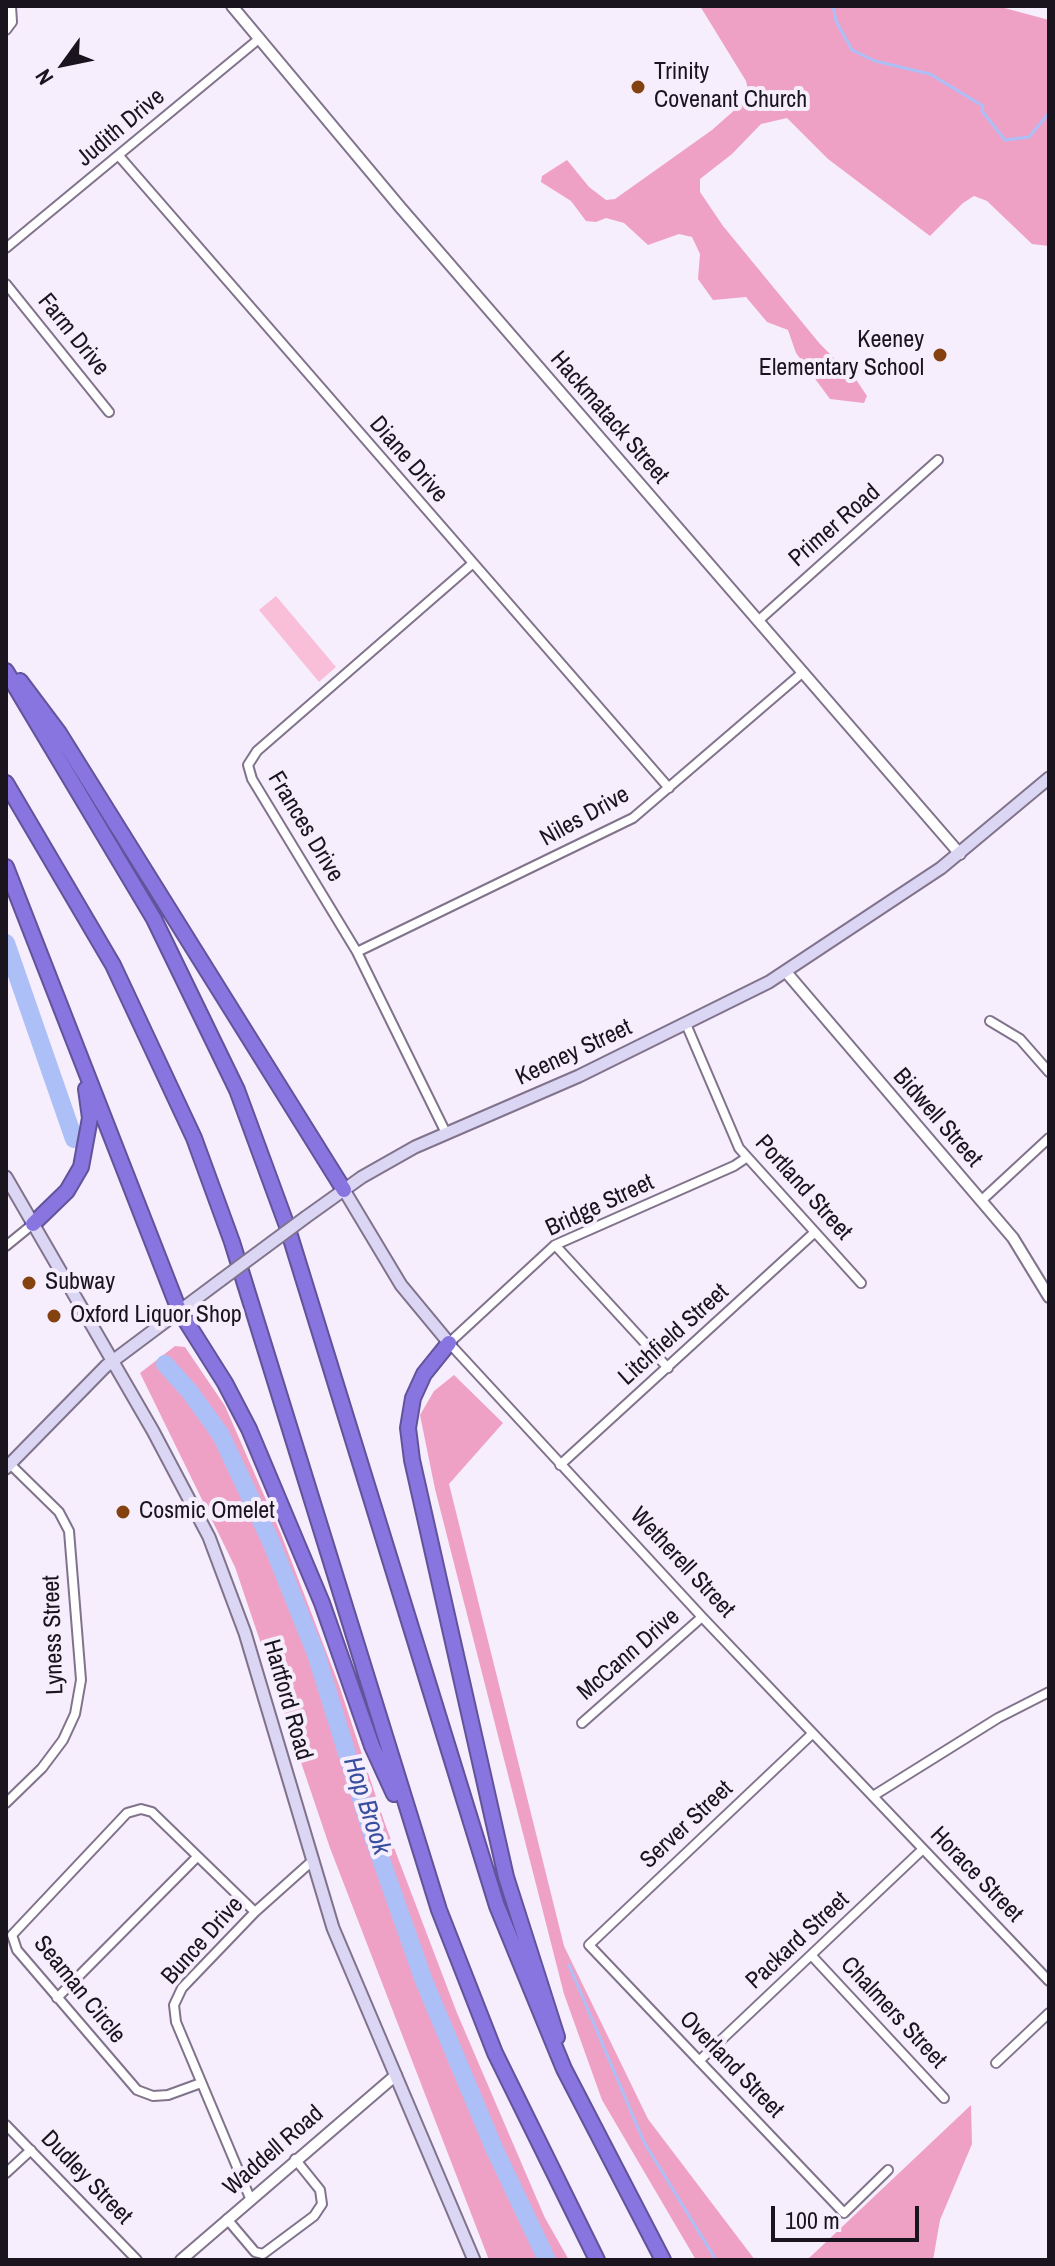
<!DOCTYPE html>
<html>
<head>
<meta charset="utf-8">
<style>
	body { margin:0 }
	#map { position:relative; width:1055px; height:2266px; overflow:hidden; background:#f6edfd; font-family:"Archivo Narrow",sans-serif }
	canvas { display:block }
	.frame { position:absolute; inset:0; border:8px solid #19141d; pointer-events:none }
	.north { position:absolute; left:24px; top:24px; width:80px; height:80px; -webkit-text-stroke:6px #f6edfd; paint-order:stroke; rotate:237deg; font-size:22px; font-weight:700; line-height:32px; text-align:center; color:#19141d }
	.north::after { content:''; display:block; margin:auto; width:28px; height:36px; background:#19141d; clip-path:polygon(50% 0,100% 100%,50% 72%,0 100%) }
	.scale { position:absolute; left:771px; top:2206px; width:148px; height:36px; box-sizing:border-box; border:4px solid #19141d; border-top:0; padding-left:10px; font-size:24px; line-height:28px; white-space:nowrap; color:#19141d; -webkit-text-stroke:6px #f6edfd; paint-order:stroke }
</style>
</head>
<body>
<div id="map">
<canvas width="1055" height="2266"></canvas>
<div class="frame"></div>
<div class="north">N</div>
<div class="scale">100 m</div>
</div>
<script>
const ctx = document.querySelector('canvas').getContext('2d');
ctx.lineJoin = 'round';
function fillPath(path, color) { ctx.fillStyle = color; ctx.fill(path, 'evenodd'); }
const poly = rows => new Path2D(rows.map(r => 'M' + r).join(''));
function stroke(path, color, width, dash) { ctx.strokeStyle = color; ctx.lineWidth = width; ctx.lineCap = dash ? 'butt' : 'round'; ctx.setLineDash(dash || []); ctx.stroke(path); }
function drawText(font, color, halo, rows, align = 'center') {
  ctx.font = font + ' "Archivo Narrow",sans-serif'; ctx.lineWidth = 8; ctx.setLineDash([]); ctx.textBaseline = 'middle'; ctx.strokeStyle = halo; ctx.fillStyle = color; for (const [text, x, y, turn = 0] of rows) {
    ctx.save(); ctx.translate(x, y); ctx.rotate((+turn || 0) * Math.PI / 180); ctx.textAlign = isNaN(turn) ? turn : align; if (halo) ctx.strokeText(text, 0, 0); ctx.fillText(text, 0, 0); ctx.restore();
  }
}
fillPath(poly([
	[276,596,336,667,319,682,259,610]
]), '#f9bfd9');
fillPath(poly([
	[700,6,997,6,1049,20,1049,246,1032,244,987,201,974,196,963,203,930,236,828,159,787,118,761,124,732,154,700,179,700,192,723,226,820,344,857,381,867,396,864,403,830,399,796,353,788,330,767,322,746,297,713,300,698,279,700,254,692,237,679,234,648,245,624,223,606,218,596,222,586,221,571,201,541,182,542,176,567,160,589,187,606,200,615,199,712,130,746,100,749,94,746,81],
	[175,1346,185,1347,225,1406,281,1534,339,1685,385,1824,457,2013,545,2218,569,2260,489,2260,330,1848,235,1567,140,1373],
	[454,1375,503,1423,449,1484,564,1946,648,2119,755,2260,696,2260,602,2100,564,1994,435,1489,420,1415,434,1391],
	[971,2105,972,2144,940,2220,933,2260,807,2260]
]), '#efa1c5');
stroke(poly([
	[833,6,836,21,852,50,875,61,930,74,983,106,982,111,1005,140,1029,137,1049,113],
	[569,1965,644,2142,716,2260]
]), '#acbff7', 3);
stroke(poly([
	[6,943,74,1139],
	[165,1364,190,1392,221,1435,271,1542,316,1654,372,1834,424,1981,494,2148,547,2260]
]), '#acbff7', 18);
const minor = poly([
	[6,30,12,22,11,6],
	[119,156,669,788],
	[6,248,260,38],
	[6,284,109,412],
	[758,621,938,460],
	[357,952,633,818,802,673],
	[990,1021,1020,1039,1049,1072],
	[686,1024,739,1148,861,1283],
	[446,1133,357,952,252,779,248,765,257,751,472,564],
	[746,1158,734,1166,555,1245,449,1343,702,1617,1049,1981],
	[982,1200,1049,1138],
	[555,1245,668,1368],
	[6,1246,33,1224],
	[560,1465,815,1232],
	[582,1723,702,1617],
	[812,1734,589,1945,844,2213,888,2170],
	[873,1796,998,1718,1049,1692],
	[6,1803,42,1768,63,1740,75,1714,81,1680,69,1531,59,1512,10,1464],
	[812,1956,944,2098],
	[57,1998,197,1857],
	[699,2061,923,1849],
	[996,2063,1049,2013],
	[201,2083,168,2095,153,2096,137,2090,17,1950,12,1935,127,1813,141,1809,152,1812,255,1912],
	[6,2125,137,2260],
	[6,2173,31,2150],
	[250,2198,176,2022,174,2005,182,1988,255,1912,311,1862],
	[227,2219,255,2252,263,2254,314,2216,322,2204,320,2190,295,2159]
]);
const tertiary = poly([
	[232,6,400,207,960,854],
	[786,972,1013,1238,1049,1297],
	[181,2260,396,2075]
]);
const secondary = poly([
	[6,1177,153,1431,209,1537,245,1633,333,1928,474,2260],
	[344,1190,401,1285,449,1343],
	[306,1217,362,1177,415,1147,579,1076,769,982,941,868,1049,778],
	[6,1468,106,1366,221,1280]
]);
const motorway = poly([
	[6,671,154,919,237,1090,287,1226,497,1906,564,2069,663,2260],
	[20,681,59,733,344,1190],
	[6,783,113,965,194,1138,232,1242,439,1910,495,2053,597,2260],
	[6,867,179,1310,225,1383,249,1429,322,1603,372,1746,394,1794],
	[33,1224,67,1191,81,1167,90,1118,86,1089],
	[449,1343,424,1374,413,1398,408,1428,412,1460,506,1877,557,2037]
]);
stroke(minor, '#80738b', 12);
stroke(tertiary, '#80738b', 14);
stroke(secondary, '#80738b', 15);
stroke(motorway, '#62539b', 18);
stroke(minor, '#fff', 8);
stroke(tertiary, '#fff', 10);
stroke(secondary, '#dcd6f5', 11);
stroke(motorway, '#8975df', 14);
const secondaryBridge = poly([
	[221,1280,306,1217]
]);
stroke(secondaryBridge, '#80738b', 15, []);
stroke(secondaryBridge, '#dcd6f5', 11);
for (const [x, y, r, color] of [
	[638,87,8,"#844211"],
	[940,355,8,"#844211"],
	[29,1283,8,"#844211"],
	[54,1316,8,"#844211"],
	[123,1512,8,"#844211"]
]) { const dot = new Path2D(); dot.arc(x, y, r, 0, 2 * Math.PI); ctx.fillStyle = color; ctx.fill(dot); stroke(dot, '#f6edfd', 3); }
drawText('24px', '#19141d', '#f6edfd', [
	["Trinity",654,73],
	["Covenant Church",654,101],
	["Keeney",924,341,"right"],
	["Elementary School",924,369,"right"],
	["Subway",45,1283],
	["Oxford Liquor Shop",70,1316],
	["Cosmic Omelet",139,1512]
], 'left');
drawText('24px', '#19141d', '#f6edfd', [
	["Judith Drive",121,128,-40],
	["Farm Drive",73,335,51],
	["Hackmatack Street",609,418,49],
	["Diane Drive",408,460,49],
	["Primer Road",835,526,-41],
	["Niles Drive",585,817,-29],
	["Frances Drive",305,827,59],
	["Keeney Street",574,1053,-25],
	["Bidwell Street",937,1118,49],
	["Portland Street",803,1188,48],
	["Bridge Street",600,1206,-25],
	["Litchfield Street",674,1335,-42],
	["Wetherell Street",682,1563,47],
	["Lyness Street",54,1635,-92],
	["McCann Drive",629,1655,-41],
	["Hartford Road",287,1700,74],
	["Server Street",687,1825,-43],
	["Horace Street",976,1875,46],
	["Bunce Drive",203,1941,-48],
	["Packard Street",798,1941,-43],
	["Seaman Circle",79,1990,51],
	["Chalmers Street",893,2013,47],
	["Overland Street",731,2065,46],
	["Waddell Road",274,2151,-41],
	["Dudley Street",86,2178,46]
]);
drawText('italic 26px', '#384e9e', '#f6edfd', [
	["Hop Brook",366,1806,72]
]);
</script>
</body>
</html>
